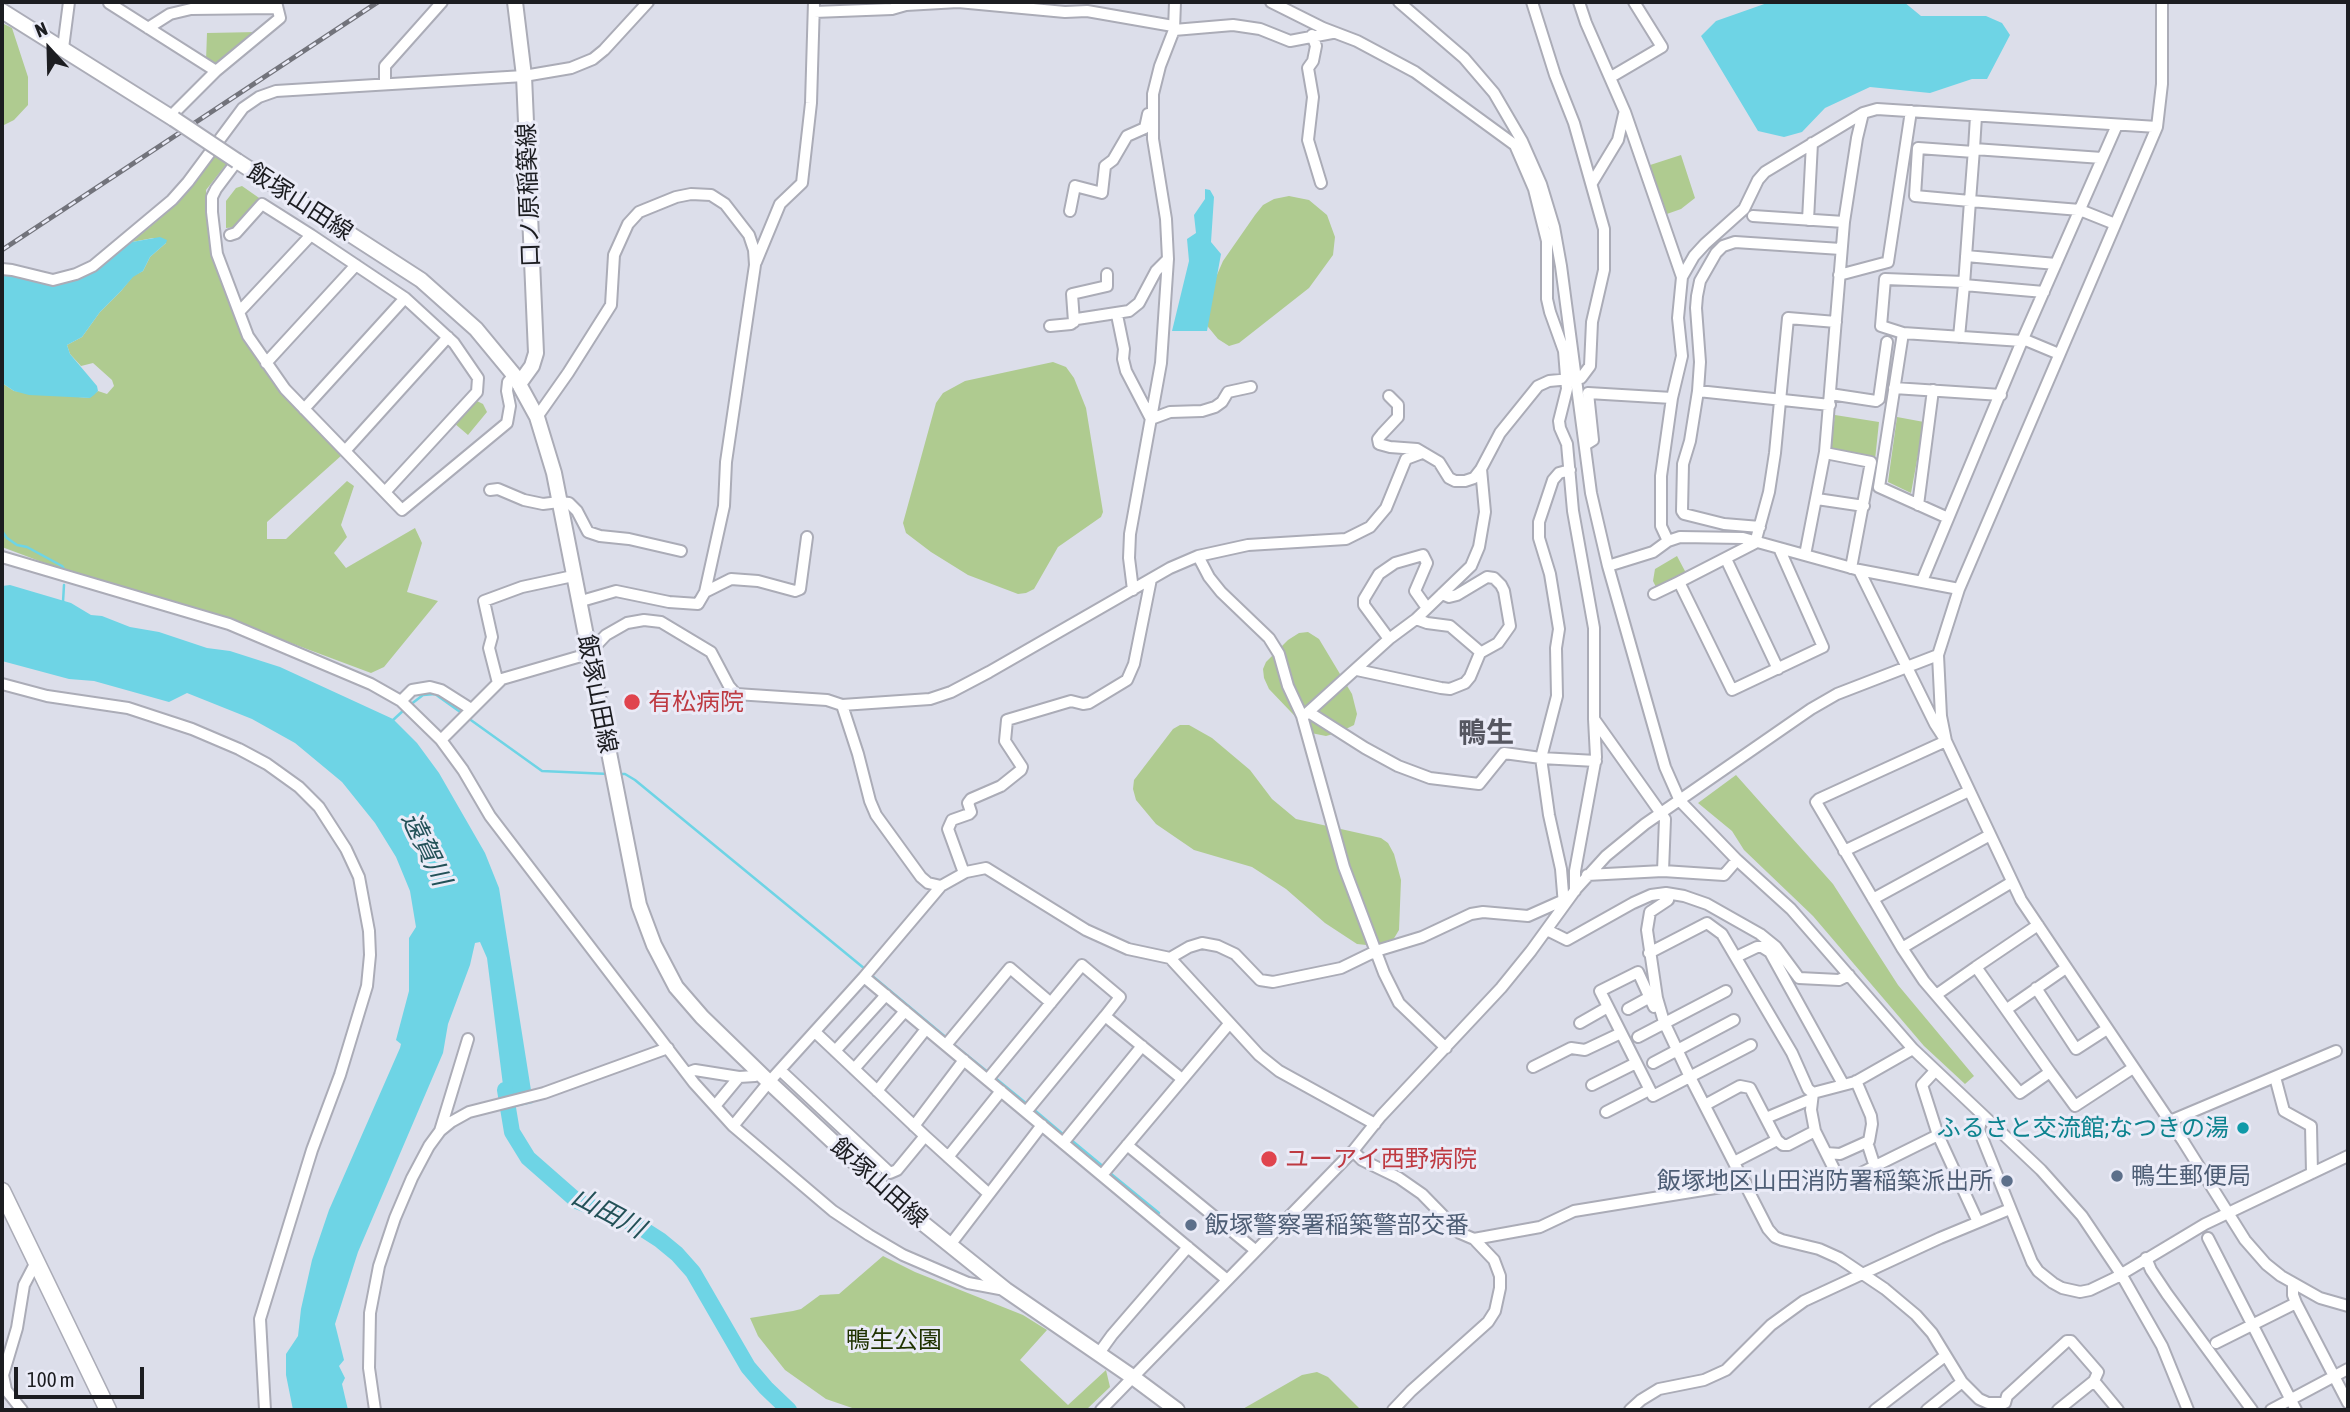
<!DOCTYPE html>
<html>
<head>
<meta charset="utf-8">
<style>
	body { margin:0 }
	#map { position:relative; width:2350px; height:1412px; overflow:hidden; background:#dcdeea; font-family:"Asap Condensed",sans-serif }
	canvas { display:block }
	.frame { position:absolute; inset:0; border:4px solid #1c1d21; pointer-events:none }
	.north { position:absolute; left:14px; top:14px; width:70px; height:70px; -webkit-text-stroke:5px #eaebf7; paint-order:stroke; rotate:338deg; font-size:19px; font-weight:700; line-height:28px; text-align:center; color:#1c1d21 }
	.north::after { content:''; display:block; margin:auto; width:24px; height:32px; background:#1c1d21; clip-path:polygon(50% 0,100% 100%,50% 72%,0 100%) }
	.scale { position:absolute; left:14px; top:1367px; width:130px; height:32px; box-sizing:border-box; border:4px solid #1c1d21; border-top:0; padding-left:9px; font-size:21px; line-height:24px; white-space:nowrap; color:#1c1d21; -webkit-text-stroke:5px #eaebf7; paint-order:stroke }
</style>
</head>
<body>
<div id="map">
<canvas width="2350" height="1412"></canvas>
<div class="frame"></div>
<div class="north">N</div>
<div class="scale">100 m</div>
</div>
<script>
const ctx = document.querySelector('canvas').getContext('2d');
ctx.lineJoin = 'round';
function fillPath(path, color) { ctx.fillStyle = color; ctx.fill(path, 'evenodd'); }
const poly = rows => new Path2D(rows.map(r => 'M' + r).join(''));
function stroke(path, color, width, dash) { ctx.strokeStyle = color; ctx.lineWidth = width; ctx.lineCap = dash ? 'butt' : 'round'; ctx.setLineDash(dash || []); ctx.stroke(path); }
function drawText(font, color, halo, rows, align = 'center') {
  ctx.font = font + ' "Asap Condensed","Noto Sans JP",sans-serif'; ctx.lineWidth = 6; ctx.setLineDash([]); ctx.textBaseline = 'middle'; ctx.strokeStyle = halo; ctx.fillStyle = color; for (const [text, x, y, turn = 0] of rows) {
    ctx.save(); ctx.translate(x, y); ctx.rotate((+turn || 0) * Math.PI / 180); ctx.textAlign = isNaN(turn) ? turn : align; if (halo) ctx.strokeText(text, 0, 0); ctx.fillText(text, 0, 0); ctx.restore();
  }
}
fillPath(poly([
	[2,23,12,28,28,77,28,105,14,120,2,126],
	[258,32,214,66,206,61,207,33],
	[215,155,228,162,206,190,211,255,242,335,282,393,342,455,267,522,267,539,286,539,347,481,354,486,341,525,347,537,334,553,346,568,415,528,422,543,407,592,438,601,384,667,371,673,216,615,58,568,2,547,2,383,14,391,89,398,98,391,107,394,114,386,112,380,93,363,81,366,70,354,67,345,82,337,100,312,121,291,133,276,143,271,150,257,166,243,153,238,132,242,163,216,185,194],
	[1681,155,1695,198,1681,209,1664,215,1647,166],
	[242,186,262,200,238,227,226,228,226,201,236,188],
	[1289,196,1309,200,1327,215,1335,237,1333,255,1309,288,1239,343,1229,346,1218,339,1204,322,1203,307,1223,261,1255,215,1263,205,1274,199],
	[1053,362,1066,367,1074,378,1086,408,1103,512,1101,517,1058,547,1034,589,1026,593,1018,594,968,575,931,552,906,533,903,523,936,403,943,393,965,381],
	[475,400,483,404,487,412,468,435,454,423],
	[1835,415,1879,422,1875,460,1830,450],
	[1897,417,1924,422,1911,493,1888,482],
	[1677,556,1686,573,1656,587,1653,581,1655,569],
	[1308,632,1319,639,1352,694,1357,714,1354,725,1340,732,1326,736,1311,733,1269,689,1264,678,1263,669,1266,662,1288,640,1299,633],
	[1180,725,1189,725,1212,738,1250,770,1272,799,1296,819,1381,838,1388,843,1394,854,1401,880,1399,930,1393,940,1376,946,1357,944,1325,923,1286,889,1252,867,1194,850,1156,824,1136,800,1133,789,1134,780,1173,729],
	[1736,775,1833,884,1898,985,1974,1076,1965,1084,1924,1046,1813,916,1744,850,1732,831,1698,803],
	[883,1256,915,1272,1023,1315,1047,1330,1020,1360,1068,1405,1106,1370,1110,1387,1086,1410,858,1410,826,1399,785,1370,758,1336,750,1318,793,1311,801,1309,820,1295,839,1294],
	[1317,1372,1328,1377,1361,1410,1241,1410,1302,1375]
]), '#afcb90');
fillPath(poly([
	[1770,2,1904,2,1921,16,1986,16,2002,23,2010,35,1987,79,1972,79,1930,93,1870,87,1825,108,1802,132,1784,137,1758,131,1701,36,1716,21],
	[1205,189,1210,190,1214,197,1211,242,1221,254,1207,331,1172,331,1189,261,1187,239,1196,233,1194,215,1205,199],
	[160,237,167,240,166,243,150,257,143,271,133,277,121,291,100,312,82,337,67,345,70,354,97,386,98,391,94,395,90,398,29,395,14,391,2,383,2,274,53,285,89,274,132,242],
	[10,585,71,603,91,615,102,616,130,627,159,632,207,648,230,651,280,667,393,719,417,743,439,773,485,853,499,888,533,1103,506,1109,487,958,480,942,475,943,470,965,448,1024,443,1053,358,1252,335,1324,344,1360,339,1366,345,1378,342,1384,348,1410,293,1410,286,1375,286,1354,298,1336,301,1309,312,1260,329,1210,400,1048,401,1044,396,1040,409,991,409,938,416,927,410,891,396,857,375,823,342,782,295,743,252,719,187,693,169,702,94,681,69,679,2,661,2,586]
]), '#6ed4e5');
stroke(poly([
	[2,531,7,538,17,545,27,547,62,566,64,569],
	[63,602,64,585],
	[410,705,423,695,435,694,463,714],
	[468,718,542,771,609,774],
	[392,721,405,709],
	[619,774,625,774,635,780,865,969],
	[870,974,948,1039],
	[953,1044,989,1073],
	[994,1077,1027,1104],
	[1032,1108,1064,1135],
	[1070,1139,1105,1168],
	[1110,1173,1159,1213]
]), '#6ed4e5', 2.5);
stroke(poly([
	[505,1090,512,1132,528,1158,577,1201,635,1224,660,1240,677,1254,693,1272,748,1367,766,1388,789,1410]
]), '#6ed4e5', 16);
const minor = poly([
	[111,2,109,3,216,71,280,18,276,2],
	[1271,2,1323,28,1357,41,1415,72,1515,145,1534,189,1547,241,1547,299,1550,312,1564,351,1567,389,1559,421,1560,428,1567,444,1573,511,1594,628,1594,719,1596,757,1575,871,1575,891],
	[1399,2,1464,58,1494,93,1522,141,1541,184,1554,227,1561,266,1591,493,1608,566,1665,767,1680,801,1737,860,1791,909,1913,1049,2041,1170,2082,1216,2121,1274,2162,1346,2188,1410],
	[1579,2,1586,23,1625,112,1682,277,1678,318,1682,356,1672,398,1661,476,1661,526,1668,541],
	[2162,2,2162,84,2157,127,1959,589,1938,655,1941,716,1946,741,2021,900,2183,1141,2245,1240,2266,1264,2281,1276,2320,1298,2348,1306],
	[814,12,892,9,906,5,958,2,1065,12,1087,11,1173,26],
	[148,28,170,14,191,9,276,8],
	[1174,30,1233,25,1260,29,1290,41,1332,33],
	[1312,35,1316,46,1313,61,1308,68,1313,97,1308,140,1321,183],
	[63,48,69,2],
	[1611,77,1662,47,1634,2],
	[385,84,385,66,442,2],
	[1976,116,1974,149,2102,158],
	[170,117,216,71],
	[1974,149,1970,201,2080,210,2115,224],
	[1974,152,1918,148,1915,196,1970,201,1964,285,2044,292],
	[237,161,216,189,212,197,212,212,217,254,248,336,285,389,402,510,507,423,510,406,507,391,508,382,514,375],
	[1592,183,1618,140,1624,114],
	[1070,211,1075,186,1102,193,1105,166,1113,160,1127,136,1145,128,1148,114],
	[1753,216,1844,222],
	[1808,220,1812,143],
	[230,235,236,233,262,204,311,235],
	[1966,256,2056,264],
	[756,262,780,204,802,183,811,103,814,2],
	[2,269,12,270,53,280,76,274,93,266,172,200,188,182,243,108,259,97,276,91,524,76,571,68,593,59,604,50,648,2],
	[1839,275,1888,262,1911,111],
	[1682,277,1694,256,1705,244,1744,209,1758,180,1765,172,1863,113],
	[1964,282,1885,279,1881,326,1903,333,2022,341],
	[239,312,311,235,405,298,454,343,478,378,477,392,385,492],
	[1117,315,1124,349,1123,359,1126,371,1151,419,1170,412,1202,411,1215,407,1222,402,1228,392,1251,387],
	[1074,322,1072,294,1107,286,1107,274],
	[1050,326,1071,324,1077,319,1129,311,1139,303,1156,271,1168,259],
	[1903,333,1879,487,1948,518],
	[1959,337,1964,285],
	[2023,339,2059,354],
	[266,363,356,265],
	[1894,388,2001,395],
	[1698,391,1700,362,1696,308,1697,296,1700,281,1716,253,1723,246,1735,242,1841,249],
	[1830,394,1876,401,1879,399,1887,342],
	[1389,396,1398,405,1398,417,1382,434,1378,439,1379,444,1390,447,1417,449,1439,462,1449,478,1455,481,1465,481,1474,478,1481,469,1500,433,1538,386,1549,381,1581,378,1590,366,1592,322,1604,270,1604,229,1574,123,1555,75,1532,2],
	[304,409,405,298],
	[537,417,568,373,611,305,614,255,628,224,639,212,676,197,691,194,711,195,725,204,749,235,754,250,755,265,726,462,724,506,705,592,698,604,669,602,616,591,578,602],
	[1585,445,1593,440,1588,393,1672,398],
	[345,451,448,337],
	[1825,453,1871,462,1851,568],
	[1570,470,1559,473,1553,480,1539,522,1539,538,1550,574,1559,629,1556,648,1557,696,1541,758,1596,761],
	[490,490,498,489,524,500,543,504,559,502,569,503,577,511,588,532,600,536,629,539,681,551],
	[1817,499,1864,506],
	[1918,505,1933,390],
	[1760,527,1724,524,1684,514,1682,511,1683,464,1690,441,1698,391,1830,405],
	[1779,548,1823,647,1732,690,1679,582,1755,543,1769,492,1775,453,1788,318,1836,322],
	[1805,555,1825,452,1844,222,1857,138,1863,113,1877,109,2157,127],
	[1198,556,1209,577,1221,592,1269,638,1279,654,1288,686,1302,716,1344,867,1384,973,1399,1003,1446,1048],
	[2,557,229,624,371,684,401,701,441,740,463,770,490,816,694,1083,733,1126,833,1211,869,1235,903,1255,968,1283,1005,1290],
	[1726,559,1778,669],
	[1608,566,1653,552,1668,541,1680,537,1743,538,1859,570,1959,589],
	[1859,570,1935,724,1946,741,1819,799,1816,802,1902,948,1924,981,2020,1093,2050,1072,2075,1106,2133,1068],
	[1922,581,2022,341,2117,125],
	[1133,590,1129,558,1130,534,1161,363,1168,259,1166,219,1153,139,1153,94,1160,66,1174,30,1175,2],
	[705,592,731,579,758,581,795,591,800,589,807,537],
	[1442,594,1449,597,1457,595,1487,577,1494,578,1501,585,1504,591,1510,626,1498,643,1480,653],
	[1654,594,1679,582],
	[1389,639,1364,605,1364,599,1379,574,1395,563,1423,555,1427,563,1415,591,1427,608],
	[1357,670,1441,688,1450,689,1465,683,1470,677,1480,653,1478,650,1450,626,1427,623,1416,619],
	[498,683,489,648,492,637,484,601,522,587,573,576],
	[2,684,47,696,128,708,192,729,239,749,267,764,299,787,319,807,346,849,359,877,369,931,370,955,367,986,340,1075,312,1150,260,1319,265,1410],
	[401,701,412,690,430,687,441,690,471,709],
	[842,705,858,754,870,801,876,815,921,877,928,883,941,886],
	[1310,713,1365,748,1398,766,1430,778,1479,784,1504,753,1541,758,1549,815,1561,869,1564,905],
	[1305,715,1389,639,1416,619,1471,566,1479,547,1485,512,1481,469],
	[1594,719,1665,819,1663,871],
	[441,740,502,679,588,654,606,635,627,623,644,620,661,622,711,652,729,686,736,694,827,700,842,705,930,699,951,692,989,672,1170,568,1198,556,1248,545,1346,539,1370,527,1386,508,1406,459,1422,453],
	[1844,851,1969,791],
	[964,873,948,829,952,820,969,814,971,812,968,803,971,799,1001,786,1021,770,1022,767,1005,741,1007,720,1071,701,1083,704,1089,703,1127,680,1134,664,1151,579],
	[1587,875,1663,871,1724,875,1737,860],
	[1666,893,1684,896,1707,904,1760,934,1776,947,1799,978,1839,980,1849,975],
	[1873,899,1990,835],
	[2038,925,1976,967,2050,1072],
	[1547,930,1567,940,1633,903,1651,895,1666,893,1668,900,1650,912,1647,930,1657,998,1664,1022,1690,1077,1768,1229,1775,1237,1782,1240,1819,1249,1839,1258,1885,1289,1916,1315,1932,1333,1962,1382,1979,1399,1988,1403,2005,1403],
	[1902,948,2012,882],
	[1649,953,1707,923,1722,934,1792,1053,1808,1089,1813,1093,1811,1110,1815,1131,1841,1183,1938,1135,1922,1085,1935,1071],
	[1736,957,1757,947,1762,947,1770,952,1843,1084],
	[1170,958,1189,947,1202,943,1218,946,1235,954,1260,980,1273,982,1341,968,1376,951,1422,937,1471,914,1483,912,1528,916,1564,900],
	[864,977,1226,1279],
	[2036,988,2076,1049,2107,1029],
	[1936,995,1976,967],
	[1654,1007,1638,972,1600,991,1653,1096,1751,1045],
	[1628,1009,1650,997],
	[2007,1009,2066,968],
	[1580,1023,1608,1007],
	[815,1032,925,1136,989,1194],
	[1638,1037,1726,991],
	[946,1045,1010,968,1051,1003],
	[835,1051,886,995],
	[1653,1063,1734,1020],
	[1533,1067,1571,1048,1585,1050,1621,1033],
	[854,1069,905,1011],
	[780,1070,890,1173,897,1170,925,1136],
	[687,1073,695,1070,739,1077,755,1076,760,1073],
	[2275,1077,2284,1111,2311,1126,2312,1173],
	[988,1079,1082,965,1120,997,1105,1016,1182,1079],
	[1592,1085,1636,1063],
	[877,1091,926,1029],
	[1813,1093,1855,1082,1913,1049],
	[1705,1105,1740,1086,1750,1088,1777,1140],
	[715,1106,739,1077],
	[1026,1112,1105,1016],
	[1606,1112,1649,1090],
	[1982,1115,1979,1130,2032,1262,2038,1271,2053,1283,2062,1288,2080,1292,2090,1290,2115,1278,2205,1224,2348,1156],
	[1766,1118,1811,1099],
	[2170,1121,2336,1051],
	[733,1126,769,1082,864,977,941,886,966,872,986,868,1086,930,1128,949,1170,958,1259,1055,1279,1071,1375,1124],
	[914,1126,964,1060],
	[440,1131,468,1039],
	[1938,1135,1978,1222],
	[1867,1142,1875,1167],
	[1063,1143,1142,1046],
	[1127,1145,1255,1250],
	[1353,1151,1362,1160,1399,1178,1422,1194,1460,1233,1474,1239,1540,1227,1574,1211,1746,1183],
	[1826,1153,1840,1154,1869,1141,1872,1124,1871,1116,1856,1081],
	[948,1157,1001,1091],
	[1736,1161,1777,1140,1783,1145,1788,1145,1815,1131],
	[1102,1175,1229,1024],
	[2208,1238,2296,1410],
	[950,1245,1042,1125],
	[2146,1258,2151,1270,2167,1294,2252,1410],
	[2293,1284,2293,1295,2296,1303,2348,1403],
	[2216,1343,2296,1303],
	[1099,1353,1112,1335,1188,1247],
	[2005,1403,2007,1396,2067,1341,2071,1341,2098,1372,2094,1381,2118,1410],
	[22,1410,6,1390,3,1375,17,1328,24,1285,36,1262],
	[375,1410,369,1368,370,1313,379,1266,395,1218,412,1178,429,1146,440,1131,451,1122,469,1112,544,1093,668,1048],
	[1101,1410,1353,1151,1381,1116,1501,988,1531,951,1576,889,1606,856,1645,824,1811,709,1837,694,1938,655],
	[1393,1410,1411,1391,1488,1322,1495,1311,1500,1288,1500,1276,1494,1260,1474,1239],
	[1630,1410,1641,1400,1659,1389,1704,1380,1726,1370,1771,1325,1804,1301,1940,1238,2010,1209],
	[1875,1410,1945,1356],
	[1927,1410,1962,1382],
	[2058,1410,2094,1381],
	[2271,1410,2348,1369]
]);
const major = poly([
	[515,2,524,76,536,353,532,366,519,384],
	[2,11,174,119],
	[237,161,421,280,476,329,514,375,537,417,554,473,639,905,654,945,676,987,702,1017,769,1082,904,1208,1006,1290,1134,1378,1177,1410]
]);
const highway = poly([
	[2,1191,108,1410]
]);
stroke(minor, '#abacb7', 14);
stroke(major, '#abacb7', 18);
stroke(highway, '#abacb7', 19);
stroke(minor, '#fff', 10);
stroke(major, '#fff', 14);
stroke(highway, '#fff', 16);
const rail = poly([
	[2,250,378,2]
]);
stroke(rail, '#72737b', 5);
stroke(rail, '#eaebf7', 2.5, [8]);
const majorBridge = poly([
	[174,119,237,161]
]);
stroke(majorBridge, '#abacb7', 18, []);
stroke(majorBridge, '#fff', 14);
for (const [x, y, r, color] of [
	[632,702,9,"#e0444e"],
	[2243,1128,7,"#0f9aa8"],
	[1269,1159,9,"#e0444e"],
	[2117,1176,7,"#5c6f8a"],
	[2007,1181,7,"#5c6f8a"],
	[1191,1225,7,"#5c6f8a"]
]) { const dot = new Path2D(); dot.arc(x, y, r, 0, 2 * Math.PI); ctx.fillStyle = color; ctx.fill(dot); stroke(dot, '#eaebf7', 2.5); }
drawText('24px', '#1c1d21', '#eaebf7', [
	["口ノ原稲築線",529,195,-92],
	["飯塚山田線",300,202,33],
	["飯塚山田線",597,694,79],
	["飯塚山田線",879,1183,42]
]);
drawText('24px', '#be3a42', '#eaebf7', [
	["有松病院",648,702],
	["ユーアイ西野病院",1285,1159]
], 'left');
drawText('24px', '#0d838f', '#eaebf7', [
	["ふるさと交流館;なつきの湯",2229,1128]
], 'right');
drawText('24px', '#4e5e75', '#eaebf7', [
	["鴨生郵便局",2131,1176],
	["飯塚地区山田消防署稲築派出所",1993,1181,"right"],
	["飯塚警察署稲築警部交番",1205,1225]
], 'left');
drawText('24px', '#1f3200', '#eaebf7', [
	["鴨生公園",894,1340]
]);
drawText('italic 26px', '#235158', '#eaebf7', [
	["遠賀川",426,849,64],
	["山田川",608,1213,28]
]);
drawText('bold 28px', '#555660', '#eaebf7', [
	["鴨生",1486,733]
]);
</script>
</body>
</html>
